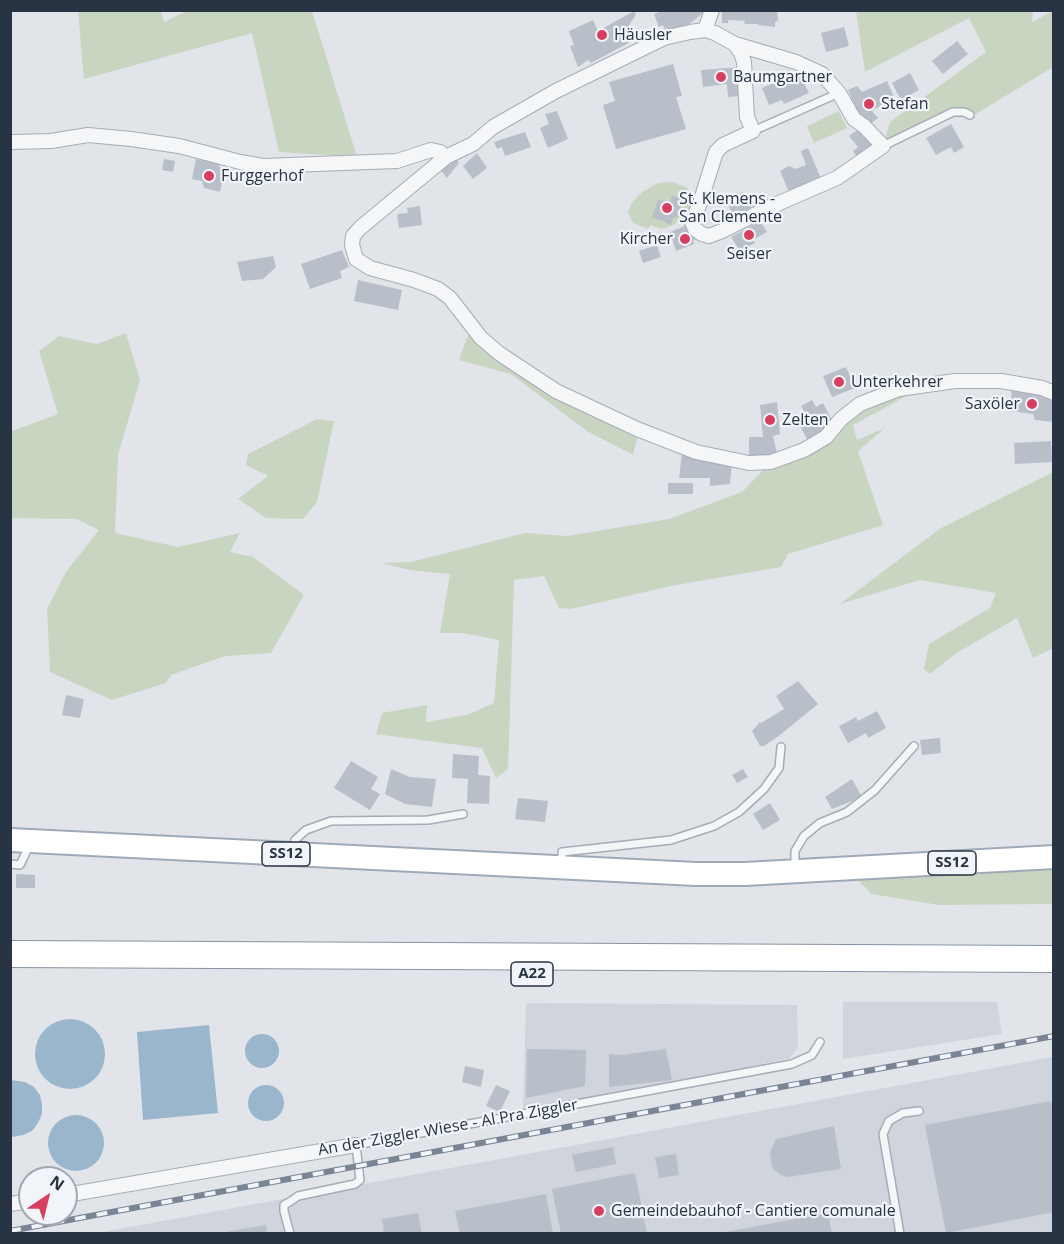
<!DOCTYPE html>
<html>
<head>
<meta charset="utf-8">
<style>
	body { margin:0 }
	#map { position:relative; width:1064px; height:1244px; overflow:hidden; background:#e1e5ea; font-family:"Open Sans",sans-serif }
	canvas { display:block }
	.frame { position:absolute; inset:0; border:12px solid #283443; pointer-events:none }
	.north { position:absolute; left:18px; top:1166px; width:60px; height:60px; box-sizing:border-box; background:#f1f4f8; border:2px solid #a1a7b0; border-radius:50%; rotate:35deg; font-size:16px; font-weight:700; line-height:24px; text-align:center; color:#283443 }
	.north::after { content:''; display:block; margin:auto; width:21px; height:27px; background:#d63f5f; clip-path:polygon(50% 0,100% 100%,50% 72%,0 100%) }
</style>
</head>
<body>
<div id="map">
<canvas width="1064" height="1244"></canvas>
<div class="frame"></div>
<div class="north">N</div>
</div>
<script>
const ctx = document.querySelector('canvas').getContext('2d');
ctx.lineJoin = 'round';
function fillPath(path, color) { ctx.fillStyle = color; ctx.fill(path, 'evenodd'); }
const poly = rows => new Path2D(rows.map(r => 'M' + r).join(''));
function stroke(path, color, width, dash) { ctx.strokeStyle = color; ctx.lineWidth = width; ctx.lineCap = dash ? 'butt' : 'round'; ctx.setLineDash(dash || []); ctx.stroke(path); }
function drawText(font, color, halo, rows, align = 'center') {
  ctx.font = font + ' "Open Sans",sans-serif'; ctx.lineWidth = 4.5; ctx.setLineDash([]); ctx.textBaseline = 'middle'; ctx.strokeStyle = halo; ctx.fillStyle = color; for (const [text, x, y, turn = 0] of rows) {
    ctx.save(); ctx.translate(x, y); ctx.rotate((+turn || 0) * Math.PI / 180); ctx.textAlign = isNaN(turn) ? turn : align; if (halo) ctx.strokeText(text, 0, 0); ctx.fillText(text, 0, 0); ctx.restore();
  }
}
fillPath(poly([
	[843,1002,997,1002,1002,1034,843,1059],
	[526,1003,797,1005,798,1047,790,1058,658,1086,523,1108],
	[1053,1057,1053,1233,98,1233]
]), '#cfd4dd');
fillPath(poly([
	[78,11,161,11,164,22,187,11,312,11,357,157,279,152,252,33,84,79],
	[856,11,1033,11,1032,22,1053,11,1053,67,976,114,970,115,953,112,883,146,890,122,986,52,969,18,865,72],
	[839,111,847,128,814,143,807,126],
	[673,182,686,187,690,193,690,210,686,217,671,226,661,229,650,225,648,229,633,223,628,212,632,202,642,192,658,183],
	[471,327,551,384,640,427,633,455,587,431,511,374,459,360],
	[126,333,140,380,118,455,115,533,178,547,240,533,230,552,253,557,304,595,271,653,225,656,171,675,166,683,112,700,50,672,47,609,66,572,99,530,77,519,11,518,10,432,58,414,39,351,59,336,97,344],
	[931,383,853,425,857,440,885,428,858,451,883,525,788,554,781,567,671,586,571,609,559,608,544,576,514,580,508,769,496,778,482,748,376,734,382,713,427,705,426,722,467,715,494,703,499,640,462,633,440,633,450,574,410,570,381,563,411,562,525,533,567,536,669,519,742,492,771,462,804,450,860,404],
	[317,419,334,421,317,502,303,519,266,518,238,499,268,476,246,465,248,454],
	[1053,472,1053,648,1033,658,1017,618,955,654,930,674,924,669,929,644,990,608,996,593,920,580,840,604,941,528],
	[1053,868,1053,904,939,905,872,894,858,880,893,875]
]), '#c8d5c1');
fillPath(poly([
	'35 1054a35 35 0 1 1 70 0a35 35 0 1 1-70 0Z',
	[209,1025,218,1113,143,1120,137,1032],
	'245 1051a17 17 0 1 1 34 0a17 17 0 1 1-34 0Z',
	[11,1080,25,1082,34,1087,40,1095,42,1104,42,1114,38,1123,32,1131,23,1135,13,1137,11,1136],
	'248 1103a18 18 0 1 1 36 0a18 18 0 1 1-36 0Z',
	'48 1143a28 28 0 1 1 56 0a28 28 0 1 1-56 0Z'
]), '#9ab6cc');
fillPath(poly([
	[665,10,678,10,679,12,683,10,702,10,703,13,687,26,666,33,663,25,659,27,654,14],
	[722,10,777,10,778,21,775,22,775,27,758,25,758,24,744,24,745,21,728,20,728,23,722,23],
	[634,11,636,15,629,25,636,39,591,63,588,60,578,67,570,46,574,45,569,31,593,20,598,31],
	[844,27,849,46,826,52,821,33],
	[957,41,968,54,943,74,932,61],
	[673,64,682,96,676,97,686,129,616,149,603,105,615,101,609,82],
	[740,67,743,96,728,97,727,84,703,87,701,70],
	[790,70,794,78,800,75,809,93,784,104,782,100,769,105,762,88,773,83,771,78],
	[910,73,919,90,901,100,892,83],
	[887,81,894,97,872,111,878,118,868,126,860,116,848,90,857,86,862,92],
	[557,111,568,139,548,148,540,128,549,124,545,114],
	[951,124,964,147,954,153,951,147,936,155,926,138],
	[861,127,877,144,859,160,853,151,858,147,849,136],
	[525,132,531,147,505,156,502,147,497,149,494,142],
	[808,148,822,181,789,192,780,171,789,166,795,169,806,165,801,151],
	[477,153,487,168,473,179,463,166],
	[455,157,459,163,447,178,440,169],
	[164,159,175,161,173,172,162,170],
	[196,159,219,164,219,167,225,168,220,192,204,188,202,181,192,179],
	[743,192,754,213,737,222,726,201],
	[672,196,681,198,679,206,682,211,680,216,673,218,671,225,652,217,658,199,670,203],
	[420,206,422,225,399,228,397,214,408,213,407,208],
	[760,221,767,232,753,240,755,243,740,251,731,237],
	[685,226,689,233,695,231,698,238,693,241,694,244,676,251,670,232],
	[657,245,661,257,643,263,639,251],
	[342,250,349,267,340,271,342,278,310,289,301,264],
	[273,256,276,267,263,279,242,281,237,262],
	[358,280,402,290,398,310,354,301],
	[846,367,855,388,832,397,823,376],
	[1012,388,1054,396,1054,422,1035,420,1033,414,1010,411],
	[812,400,816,407,823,403,834,424,807,439,795,417,804,411,801,406],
	[777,402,780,434,773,436,777,453,749,458,749,437,763,437,760,405],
	[1051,441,1052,462,1015,464,1014,443],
	[682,453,732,462,730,484,710,486,710,478,679,478],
	[668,483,693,483,693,494,668,494],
	[798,681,818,704,780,735,764,746,760,746,752,731,760,722,761,723,784,709,776,696],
	[66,695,84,699,80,718,62,715],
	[877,711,886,728,868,738,866,733,848,743,839,726,856,717,858,721],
	[940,738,941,753,922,755,920,740],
	[453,754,479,756,478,775,490,776,489,804,467,803,468,779,452,778],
	[351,761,378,777,371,789,380,794,370,810,334,788],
	[391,769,410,777,436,779,432,807,405,804,385,794],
	[743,769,748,777,737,783,732,775],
	[852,779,862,797,832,809,825,797],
	[518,798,548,801,545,822,515,819],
	[770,803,780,820,763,830,753,814],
	[16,874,35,875,35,888,16,888],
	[527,1049,586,1050,585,1086,526,1098],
	[666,1049,672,1080,609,1087,609,1054,622,1055],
	[465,1066,484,1070,481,1087,462,1082],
	[496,1085,510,1091,500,1112,486,1106],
	[1051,1101,1054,1115,1054,1212,946,1233,925,1125],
	[834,1126,841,1169,787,1177,781,1175,772,1168,770,1152,776,1139],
	[613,1147,616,1164,576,1172,572,1155],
	[676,1154,679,1175,659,1178,655,1157],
	[635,1173,647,1234,561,1234,552,1189],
	[546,1194,553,1234,460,1234,455,1211],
	[418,1213,422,1234,376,1234,384,1231,382,1219],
	[828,1213,832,1234,725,1234,725,1232],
	[266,1225,267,1234,226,1234,226,1232]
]), '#b8bfc8');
const service = poly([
	[753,131,839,93],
	[883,146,953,112,964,112,970,115],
	[294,849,295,840,306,830,331,821,428,820,463,814],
	[10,864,20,865,29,846],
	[562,865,562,852,671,840,714,826,739,812,764,789,779,768,781,747],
	[795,869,795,851,804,836,820,823,847,812,875,790,914,746],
	[290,1234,284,1211,284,1205,291,1201,298,1196,355,1184,360,1180,356,1145,792,1064,812,1055,820,1042],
	[900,1234,883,1134,889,1121,903,1113,919,1111]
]);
const minor = poly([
	[705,30,712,10],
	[735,44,741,53,744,62,747,117,753,131,723,145,716,152,700,203,692,222,695,229,702,234,709,236,722,231,770,207,837,178,883,146,864,126,854,119,839,93,822,74,796,62,735,44,715,33,705,30,690,32,664,38,556,91,493,127,473,144,446,157,360,228,353,236,352,245,356,259,370,268,414,280,438,289,450,298,481,338,500,354,556,391,637,429,696,452,749,463,771,462,804,450,826,437,841,419,860,404,899,389,955,381,1001,381,1042,388,1054,393],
	[10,142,51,141,88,135,131,139,179,146,240,162,263,166,397,161,431,150,440,152,446,157],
	[66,1195,356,1145],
	[10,1204,30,1201]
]);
const primary = poly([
	[10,840,696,874,745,874,1054,857]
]);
const motorway = poly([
	[10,954,1054,959]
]);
stroke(service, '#a6acb5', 10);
stroke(minor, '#a6acb5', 16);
stroke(primary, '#9faab7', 26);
stroke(motorway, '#8793a2', 28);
stroke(service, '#f4f6f8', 7);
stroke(minor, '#f4f6f8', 14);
stroke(primary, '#fff', 22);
stroke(motorway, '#fff', 26);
const rail = poly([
	[10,1231,1054,1036]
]);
stroke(rail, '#798595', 6);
stroke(rail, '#f1f4f8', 4, [11]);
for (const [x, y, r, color] of [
	[602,35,6,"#d63f5f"],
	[721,77,6,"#d63f5f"],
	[869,104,6,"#d63f5f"],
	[209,176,6,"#d63f5f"],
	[667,208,6,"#d63f5f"],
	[749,235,6,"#d63f5f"],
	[685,239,6,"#d63f5f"],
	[839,382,6,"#d63f5f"],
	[1032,404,6,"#d63f5f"],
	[770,420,6,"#d63f5f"],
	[599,1211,6,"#d63f5f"]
]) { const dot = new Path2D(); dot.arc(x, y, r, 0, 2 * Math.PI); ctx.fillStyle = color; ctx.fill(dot); stroke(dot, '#f1f4f8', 2); }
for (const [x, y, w] of [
	[286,854,48],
	[952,863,48],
	[532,974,42]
]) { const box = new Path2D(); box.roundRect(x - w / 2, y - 12, w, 24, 4.5); ctx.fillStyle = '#f1f4f8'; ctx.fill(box); stroke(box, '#283443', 1.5); }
drawText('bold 15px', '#283443', null, [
	["SS12",286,854],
	["SS12",952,863],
	["A22",532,974]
]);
drawText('16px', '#283443', '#f1f4f8', [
	["Häusler",614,35],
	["Baumgartner",733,77],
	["Stefan",881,104],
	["Furggerhof",221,176],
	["St. Klemens -",679,199],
	["San Clemente",679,217],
	["Kircher",673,239,"right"],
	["Seiser",749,254,"center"],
	["Unterkehrer",851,382],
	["Saxöler",1020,404,"right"],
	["Zelten",782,420],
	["Gemeindebauhof - Cantiere comunale",611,1211]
], 'left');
drawText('16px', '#283443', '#f1f4f8', [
	["An der Ziggler Wiese - Al Pra Ziggler",448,1128,-10]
]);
</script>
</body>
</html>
